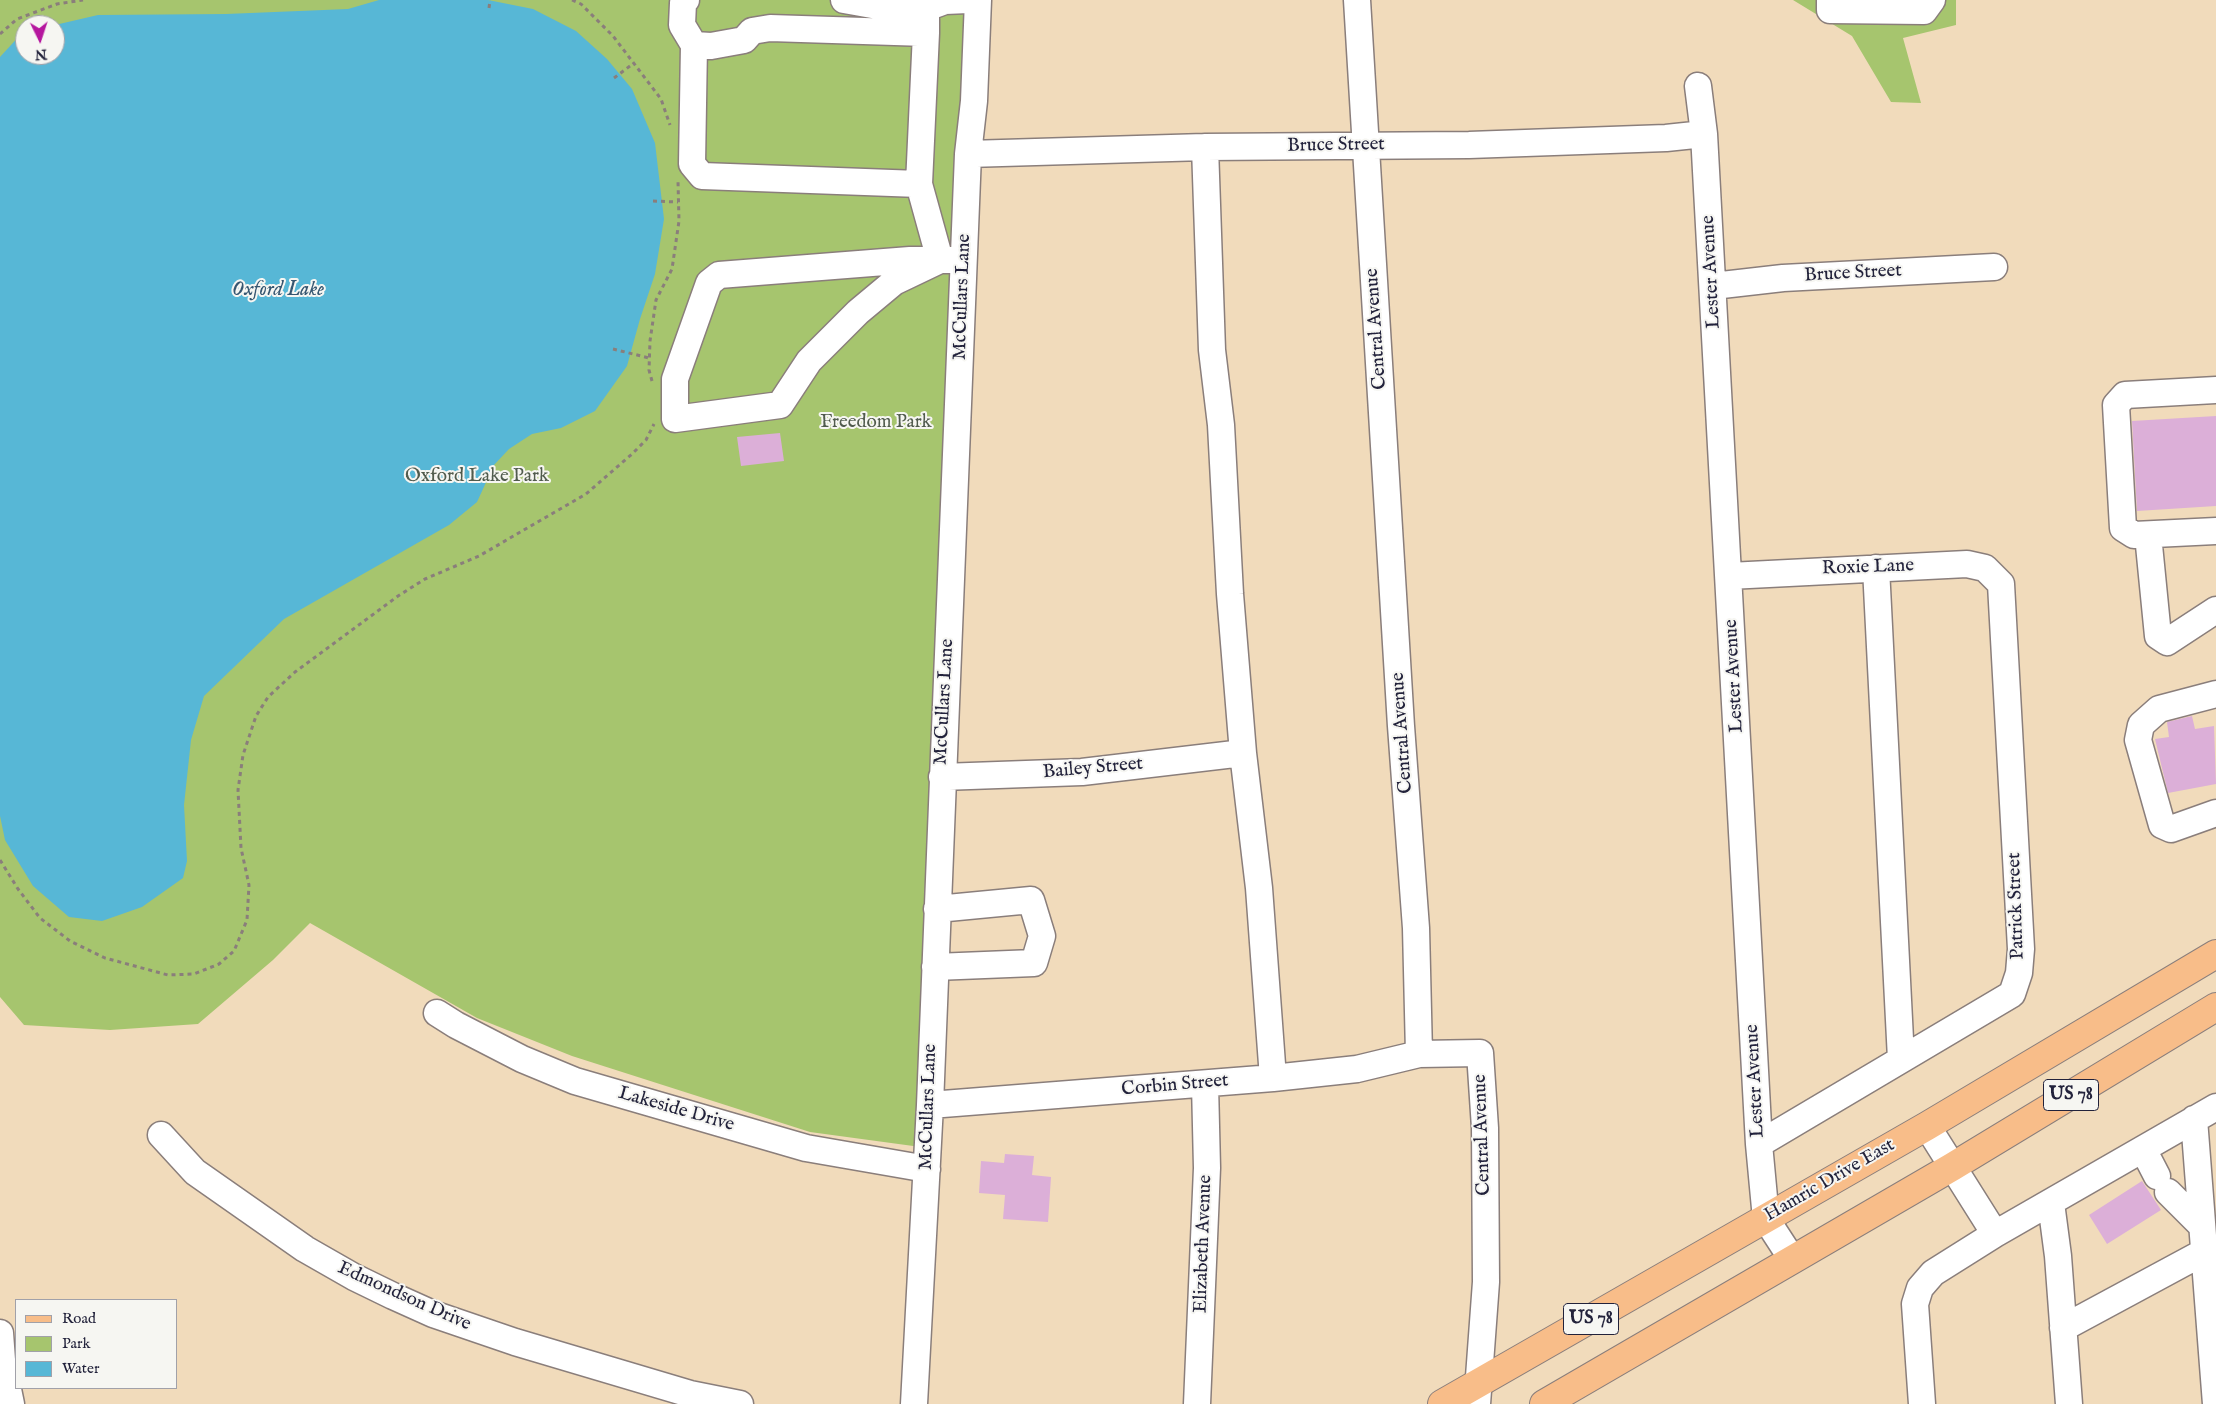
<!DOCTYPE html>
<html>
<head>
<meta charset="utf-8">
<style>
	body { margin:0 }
	#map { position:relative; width:2216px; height:1404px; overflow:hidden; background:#f1dbbb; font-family:"IM FELL English",serif }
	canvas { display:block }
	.legend { position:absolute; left:15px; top:1299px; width:162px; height:90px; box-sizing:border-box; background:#f6f6f2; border:1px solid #a1a1a9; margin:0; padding:6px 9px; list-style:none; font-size:15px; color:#22223b }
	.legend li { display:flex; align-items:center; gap:10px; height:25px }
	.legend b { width:25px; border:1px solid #a1a1a9 }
	.north { position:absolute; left:15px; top:15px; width:50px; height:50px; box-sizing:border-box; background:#f6f6f2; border:1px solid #a1a1a9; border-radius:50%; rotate:176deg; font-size:14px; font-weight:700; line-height:20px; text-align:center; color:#22223b }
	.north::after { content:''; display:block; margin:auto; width:18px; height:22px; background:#b5179e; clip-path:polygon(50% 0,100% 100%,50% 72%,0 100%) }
</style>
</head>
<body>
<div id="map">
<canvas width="2216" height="1404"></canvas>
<ul class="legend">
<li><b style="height:6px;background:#f8bd89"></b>Road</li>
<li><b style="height:14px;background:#a6c56e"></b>Park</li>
<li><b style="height:14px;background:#57b7d6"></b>Water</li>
</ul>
<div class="north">N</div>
</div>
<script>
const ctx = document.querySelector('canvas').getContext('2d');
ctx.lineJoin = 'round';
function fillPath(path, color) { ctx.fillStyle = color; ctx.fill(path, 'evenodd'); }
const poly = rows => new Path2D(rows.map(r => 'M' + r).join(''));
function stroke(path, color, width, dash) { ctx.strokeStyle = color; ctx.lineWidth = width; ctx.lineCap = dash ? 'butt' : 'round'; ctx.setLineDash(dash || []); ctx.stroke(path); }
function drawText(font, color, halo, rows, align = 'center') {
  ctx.font = font + ' "IM FELL English",serif'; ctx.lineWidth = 4; ctx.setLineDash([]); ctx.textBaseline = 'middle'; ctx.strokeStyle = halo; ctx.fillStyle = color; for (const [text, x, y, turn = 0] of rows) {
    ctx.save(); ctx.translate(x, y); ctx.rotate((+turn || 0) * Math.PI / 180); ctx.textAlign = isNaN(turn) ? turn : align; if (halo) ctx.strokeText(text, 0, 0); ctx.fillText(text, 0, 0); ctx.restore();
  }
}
fillPath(poly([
	[0,0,978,0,928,1148,810,1132,572,1056,477,1018,310,923,273,960,198,1024,110,1030,24,1025,0,997],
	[25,25,55,25,55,55,25,55],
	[1793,0,1956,0,1956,25,1903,38,1921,103,1891,102,1852,36]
]), '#a6c56e');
fillPath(poly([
	[379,0,488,0,533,9,576,31,607,59,632,89,655,143,664,219,655,274,640,319,627,366,595,411,561,428,532,434,509,449,494,465,477,502,449,525,284,619,204,696,191,740,184,805,187,861,183,878,142,907,102,921,69,917,33,886,5,840,0,816,0,57,22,33,25,33,25,55,55,55,55,25,98,15,226,14,348,9]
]), '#57b7d6');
fillPath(poly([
	[2216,416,2216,506,2137,511,2132,421],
	[780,433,784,461,741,466,737,437],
	[2192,716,2195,729,2214,726,2216,784,2168,793,2155,739,2169,737,2167,722],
	[1005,1154,1034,1156,1032,1175,1051,1177,1048,1222,1003,1219,1005,1195,979,1193,981,1161,1004,1163],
	[2142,1181,2161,1210,2107,1244,2089,1215]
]), '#dcafd8');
const minor = poly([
	[686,0,683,3,682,25,694,45,711,46,744,40,752,31,770,28,926,33,926,8],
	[844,0,889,8,926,8,945,1,968,0],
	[1357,0,1401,726,1416,928,1419,1054],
	[1830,0,1830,10,1924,11,1932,0],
	[926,33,919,184,940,260,956,260],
	[694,45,692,164,702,176,919,184],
	[1698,86,1704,134,1759,1144,1766,1219,1792,1259],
	[1205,147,1212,350,1221,425,1230,594,1243,753,1259,888,1273,1078],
	[968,154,1205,147,1469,145,1666,138,1704,134],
	[910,260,940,260,894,282,858,312,809,361,780,405,675,419,675,379,709,283,719,275,910,260],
	[1713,286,1783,278,1994,267],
	[2216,390,2125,395,2116,405,2123,528,2134,535,2216,531],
	[2148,535,2158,636,2167,642,2216,610],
	[1876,568,1901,1059],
	[1729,576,1967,564,1985,568,2001,584,2021,949,2019,973,2012,994,1759,1144],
	[2216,694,2159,709,2141,725,2138,740,2162,825,2171,829,2216,813],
	[942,777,1082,772,1243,753],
	[935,967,1034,963,1042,936,1031,900,937,909],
	[437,1013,456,1025,522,1059,575,1081,806,1148,927,1169],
	[930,1105,1273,1078,1357,1069,1419,1054,1480,1053,1485,1128,1486,1282,1477,1404],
	[2194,1119,2216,1404],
	[1927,1126,1995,1234],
	[161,1135,195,1172,305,1249,354,1277,393,1296,433,1314,515,1342,690,1394,740,1404],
	[2143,1149,2157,1176],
	[2168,1192,2202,1226],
	[2051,1203,2058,1256,2069,1404],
	[2063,1328,2204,1252],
	[0,1333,2,1360,11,1404],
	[914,1404,930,1105,968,154,974,101,978,0],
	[1197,1404,1207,1168,1205,1084],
	[1922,1404,1915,1304,1920,1288,1933,1273,1995,1234,2216,1107]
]);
const major = poly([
	[1442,1404,1927,1126,2216,954],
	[1544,1404,1952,1167,2216,1007]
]);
stroke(minor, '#8a7e7b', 29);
stroke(major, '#8a7e7b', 30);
stroke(poly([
	[572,0,581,4,613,36,661,99,670,125],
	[489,8,490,0],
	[0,34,17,19,57,4,83,0],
	[614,78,634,63],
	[653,201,678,202],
	[613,349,649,358],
	[652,381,649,370,650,341,656,300,672,269,679,221,678,181],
	[0,860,18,889,40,918,70,941,105,958,168,975,194,974,219,964,234,951,247,920,249,885,241,848,238,790,243,755,256,716,268,697,295,672,398,596,425,579,479,556,586,494,632,454,646,440,654,424]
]), '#8a7e7b', 3, [4, 4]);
stroke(minor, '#fff', 26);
stroke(major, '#f8bd89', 28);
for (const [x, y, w] of [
	[2071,1095,55],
	[1591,1319,55]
]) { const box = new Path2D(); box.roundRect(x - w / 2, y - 15.5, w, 31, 4); ctx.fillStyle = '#f6f6f2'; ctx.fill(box); stroke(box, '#22223b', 1); }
drawText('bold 18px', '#22223b', null, [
	["US 78",2071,1095],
	["US 78",1591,1319]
]);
drawText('19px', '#22223b', '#f6f6f2', [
	["Bruce Street",1336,146,-1],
	["Lester Avenue",1712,272,-93],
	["Bruce Street",1853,274,-3],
	["McCullars Lane",963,297,-88],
	["Central Avenue",1377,329,-94],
	["Roxie Lane",1868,568,-2],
	["Lester Avenue",1735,676,-93],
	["McCullars Lane",945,702,-87],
	["Central Avenue",1403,733,-94],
	["Bailey Street",1093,769,-5],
	["Patrick Street",2017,906,-92],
	["Lester Avenue",1756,1081,-93],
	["Corbin Street",1175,1086,-5],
	["McCullars Lane",929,1107,-88],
	["Lakeside Drive",676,1110,16],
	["Central Avenue",1483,1135,-92],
	["Hamric Drive East",1830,1181,-30],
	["Elizabeth Avenue",1204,1244,-88],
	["Edmondson Drive",404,1297,24]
]);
drawText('19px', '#505b4d', '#f6f6f2', [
	["Freedom Park",876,423],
	["Oxford Lake Park",477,477]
]);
drawText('italic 20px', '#355671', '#f6f6f2', [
	["Oxford Lake",278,291]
]);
</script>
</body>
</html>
